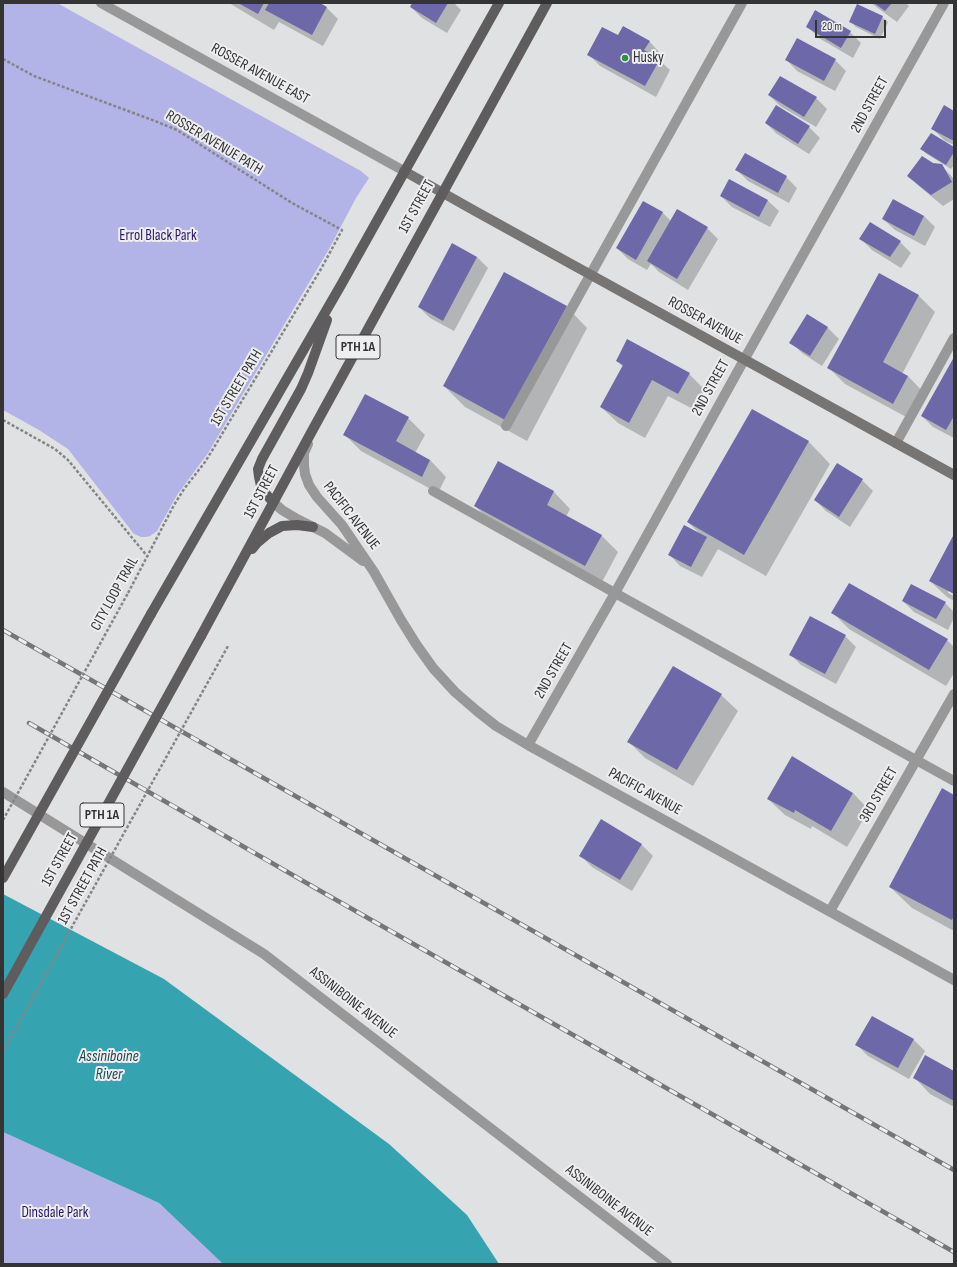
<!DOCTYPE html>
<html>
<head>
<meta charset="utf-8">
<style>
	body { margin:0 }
	#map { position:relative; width:957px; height:1267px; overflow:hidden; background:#e0e1e3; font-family:"Sofia Sans Condensed",sans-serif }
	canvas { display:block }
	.frame { position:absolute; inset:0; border:4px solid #343435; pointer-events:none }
	.scale { position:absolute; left:815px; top:20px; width:71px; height:18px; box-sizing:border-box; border:2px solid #343435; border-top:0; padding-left:5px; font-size:12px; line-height:14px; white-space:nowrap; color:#343435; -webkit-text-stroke:3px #eeeef0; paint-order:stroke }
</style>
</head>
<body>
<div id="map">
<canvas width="957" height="1267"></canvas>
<div class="frame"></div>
<div class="scale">20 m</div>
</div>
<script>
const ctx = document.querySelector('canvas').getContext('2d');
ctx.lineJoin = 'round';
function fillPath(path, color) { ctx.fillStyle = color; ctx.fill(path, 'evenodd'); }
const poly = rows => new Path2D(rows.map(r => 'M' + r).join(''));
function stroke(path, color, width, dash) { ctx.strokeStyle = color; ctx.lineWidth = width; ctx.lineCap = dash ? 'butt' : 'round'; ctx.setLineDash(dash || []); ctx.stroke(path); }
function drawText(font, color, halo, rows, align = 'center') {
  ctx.font = font + ' "Sofia Sans Condensed",sans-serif'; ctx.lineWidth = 4; ctx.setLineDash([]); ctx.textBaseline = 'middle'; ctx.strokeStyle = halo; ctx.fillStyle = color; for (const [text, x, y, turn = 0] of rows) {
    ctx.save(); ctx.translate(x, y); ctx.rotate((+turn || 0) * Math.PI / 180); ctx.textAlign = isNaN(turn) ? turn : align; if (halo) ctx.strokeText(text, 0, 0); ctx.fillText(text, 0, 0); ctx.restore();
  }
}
fillPath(poly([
	[3,3,57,3,361,171,369,178,356,198,329,249,208,453,177,495,157,531,150,536,146,537,141,537,134,534,68,449,39,430,3,410],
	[3,1132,159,1203,223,1264,3,1264]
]), '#b2b3e7');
fillPath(poly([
	[3,894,164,979,389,1144,467,1215,499,1264,223,1264,159,1203,3,1132]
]), '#36a4b0');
fillPath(poly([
	[229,3,317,3,327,8,338,19,323,46,279,22,274,30],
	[413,3,454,3,461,10,447,33,422,18,411,7],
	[871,3,906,3,909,6,897,22],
	[882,17,888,22,880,39,856,27,851,22],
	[808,27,850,32,861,43,853,58,819,38],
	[618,36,649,41,660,53,657,58,670,70,656,97,600,66,589,55],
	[786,59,835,60,846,71,835,91,797,71],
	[781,77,816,98,827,109,816,127,780,106,769,95],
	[954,112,954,145,945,141,932,128],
	[766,123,809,127,820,138,809,154,777,134],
	[954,148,954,165,951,169,927,154,921,149],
	[932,164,941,165,954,179,954,199,943,206,920,187,909,176],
	[737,170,786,177,797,188,789,203,748,181],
	[721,196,767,200,779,211,770,227,732,207],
	[894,200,924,216,935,227,925,246,895,230,883,219],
	[662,212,671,221,707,228,718,239,688,290,659,272,651,264,647,270,628,259,617,248],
	[861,239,900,242,911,253,901,268,872,250],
	[453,245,477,257,488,268,454,331,430,318,419,307],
	[879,274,919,296,935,312,902,374,908,376,924,393,910,419,845,384,829,368],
	[566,306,587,328,527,441,465,407,444,386],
	[807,315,828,328,839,339,822,366,802,353,791,342],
	[954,359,954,438,933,427,922,416],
	[617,361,689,374,705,390,695,410,668,396,645,438,618,423,601,407,623,367],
	[366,396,408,418,425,435,415,453,430,460,446,477,438,493,361,451,345,435],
	[753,410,809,442,830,464,766,576,718,549,702,577,680,566,669,554,700,534,688,522],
	[499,463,554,492,570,509,566,517,601,535,618,552,602,582,492,523,475,506],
	[862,480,873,491,850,527,826,511,815,500],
	[954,537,954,593,948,590,948,593,954,596,954,601,947,597,930,581],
	[903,601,945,603,954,612,954,618,948,630,914,612],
	[833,613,947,640,954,647,954,673,946,686,849,629],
	[845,636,856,647,836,684,801,665,790,654],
	[721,695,738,711,693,786,645,758,629,742],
	[853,793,869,810,847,847,812,826,811,829,785,815,768,799],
	[954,796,954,931,912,908,890,887],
	[642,845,653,856,632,891,592,867,581,856],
	[872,1017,914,1040,925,1051,909,1079,868,1056,857,1045],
	[954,1073,954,1107,930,1094,914,1077]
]), '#0003');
fillPath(poly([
	[238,3,264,3,258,14],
	[269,3,320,3,327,7,312,35,265,10],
	[412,3,448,3,436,23,410,7],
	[874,3,892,3,885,11],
	[857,4,883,16,875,34,849,22],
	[815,10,851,31,841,48,806,27],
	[623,26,650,41,644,50,660,59,645,86,587,55,602,27,618,35],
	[797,38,836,59,824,81,785,60],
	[780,76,817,97,804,117,768,95],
	[776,105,810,126,798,144,765,123],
	[944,105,954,111,954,141,931,129],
	[931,133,954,147,954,152,946,165,920,149],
	[745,153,787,176,778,193,735,170],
	[922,156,933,163,942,164,952,182,931,195,907,176],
	[729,179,768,200,759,217,720,196],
	[893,199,924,216,914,236,882,219],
	[643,201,663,212,636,260,616,248],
	[677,209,708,227,677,279,647,261],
	[870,222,901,241,890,257,859,239],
	[452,243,477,257,443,321,418,307],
	[504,272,567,306,505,420,443,386],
	[879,273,919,295,883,362,908,376,893,404,827,368],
	[807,314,828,327,810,356,789,343],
	[627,339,690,373,678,394,652,380,629,423,600,407,623,365,616,361],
	[954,357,954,416,946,430,921,416],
	[365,394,409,417,396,441,430,460,422,477,343,435],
	[752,409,809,441,744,555,687,522],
	[498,461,554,491,547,505,602,535,585,566,474,506],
	[837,463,863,479,839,517,814,500],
	[684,525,707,537,691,567,668,555],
	[954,534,954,594,929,581],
	[849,583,948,639,929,670,831,613],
	[911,584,946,602,936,619,902,601],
	[810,616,846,635,825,674,789,655],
	[673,666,722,694,677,770,627,742],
	[792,756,853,793,831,831,795,810,794,813,767,799],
	[942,788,954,795,954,916,952,920,889,887],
	[601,819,642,844,620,880,579,856],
	[872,1016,914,1039,898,1068,855,1045],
	[925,1055,954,1071,954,1101,913,1078]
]), '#6d69a9');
stroke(poly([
	[3,59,34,76,155,121,177,130,292,203,342,230,321,269,213,449,205,462,184,489,174,505,128,593],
	[3,420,55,449,68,460,148,557]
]), '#858587', 2.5, [3, 2]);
stroke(poly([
	[506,426,742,3],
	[896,443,954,338],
	[433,491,615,593,954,781]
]), '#999898', 10);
stroke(poly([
	[101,3,404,171],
	[308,444,304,453,304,465,305,474,309,485,317,497,342,525,374,572,401,620,416,644,433,668,455,692,477,711,496,726,528,745,954,980],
	[273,502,282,510,297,519,325,533,363,561],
	[528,745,615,593,744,360,944,3],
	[3,792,264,954,667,1264],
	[830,911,954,694]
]), '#999898', 10);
stroke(poly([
	[404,171,475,211,954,475]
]), '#767574', 10);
stroke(poly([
	[273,502,266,494,261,486,259,477,258,469,262,459,301,389,308,373,327,320],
	[252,549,257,543,269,533,282,526,297,525,313,527],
	[151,614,341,285,499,3],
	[201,636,312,431,547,3]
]), '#5e5c5c', 10);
const rail = poly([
	[3,630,954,1170],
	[29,723,317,889,954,1252]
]);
stroke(rail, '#757677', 4.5);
stroke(rail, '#eeeef0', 3, [9]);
stroke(poly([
	[3,820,128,593],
	[3,1051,228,646]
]), '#858587', 2.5, [3, 2]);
stroke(poly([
	[3,878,151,614],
	[3,994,201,636]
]), '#5e5c5c', 10);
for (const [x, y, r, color] of [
	[625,58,4,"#2e9247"]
]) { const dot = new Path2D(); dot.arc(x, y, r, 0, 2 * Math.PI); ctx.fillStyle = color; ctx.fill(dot); stroke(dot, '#eeeef0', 1.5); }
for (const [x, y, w] of [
	[358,347,44],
	[102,815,44]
]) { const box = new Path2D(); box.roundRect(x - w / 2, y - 12, w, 24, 3); ctx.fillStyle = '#eeeef0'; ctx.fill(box); stroke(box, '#343435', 1); }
drawText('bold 14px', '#343435', null, [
	["PTH 1A",358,347],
	["PTH 1A",102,815]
]);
drawText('15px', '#343435', '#eeeef0', [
	["Husky",633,58]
], 'left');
drawText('15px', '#343435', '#eeeef0', [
	["ROSSER AVENUE EAST",260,74,29],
	["2ND STREET",870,105,-61],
	["ROSSER AVENUE PATH",214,143,31],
	["1ST STREET",417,207,-61],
	["ROSSER AVENUE",705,321,29],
	["1ST STREET PATH",237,388,-59],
	["2ND STREET",711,388,-61],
	["1ST STREET",262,492,-62],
	["PACIFIC AVENUE",351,516,52],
	["CITY LOOP TRAIL",115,594,-61],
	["2ND STREET",554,671,-60],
	["PACIFIC AVENUE",645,792,29],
	["3RD STREET",879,795,-60],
	["1ST STREET",60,860,-61],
	["1ST STREET PATH",83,886,-61],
	["ASSINIBOINE AVENUE",353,1003,38],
	["ASSINIBOINE AVENUE",609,1201,38]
]);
drawText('15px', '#261866', '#eeeef0', [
	["Errol Black Park",158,236],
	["Dinsdale Park",55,1213]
]);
drawText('italic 16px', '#1b4a4f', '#eeeef0', [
	["Assiniboine",109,1057],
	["River",109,1075]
]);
</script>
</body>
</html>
